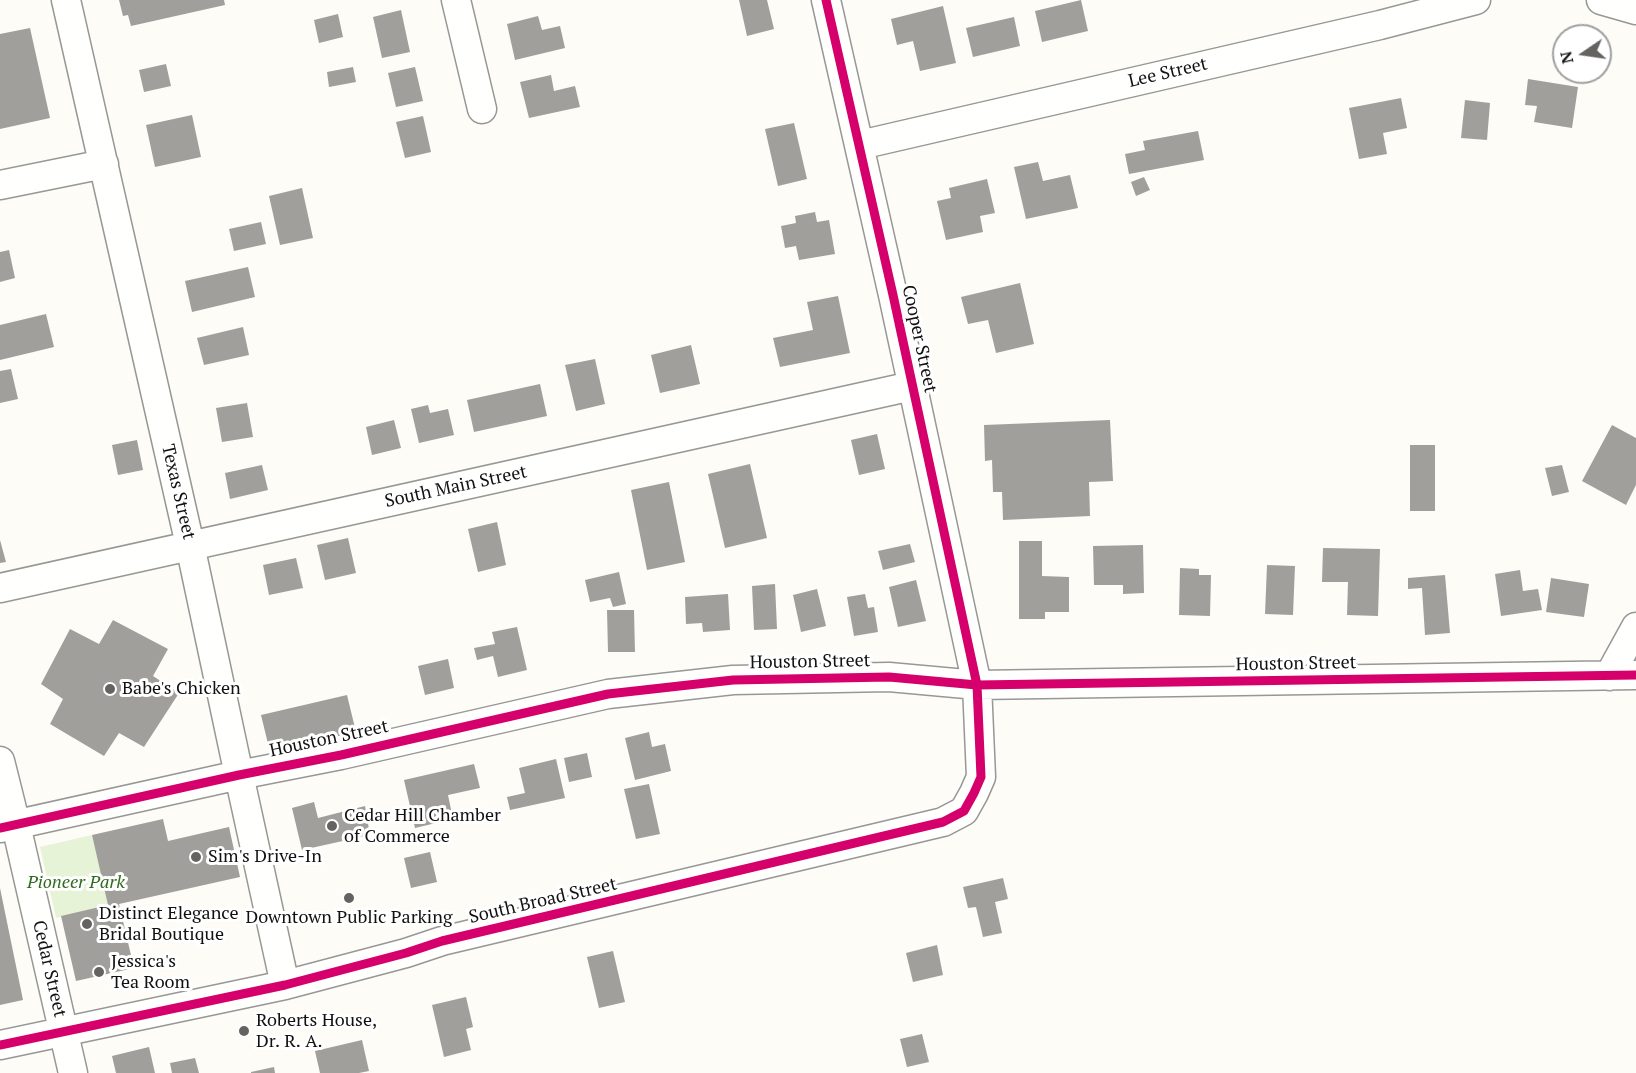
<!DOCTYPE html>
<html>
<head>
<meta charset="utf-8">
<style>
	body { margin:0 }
	#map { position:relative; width:1636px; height:1073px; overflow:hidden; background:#fdfcf7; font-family:"PT Serif",serif }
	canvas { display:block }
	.north { position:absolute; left:1552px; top:24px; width:60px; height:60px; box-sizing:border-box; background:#fff; border:2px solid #a0a0a0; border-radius:50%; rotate:257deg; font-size:16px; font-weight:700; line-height:24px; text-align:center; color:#111 }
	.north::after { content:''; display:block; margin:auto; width:21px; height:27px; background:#646362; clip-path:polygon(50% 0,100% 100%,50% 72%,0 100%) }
</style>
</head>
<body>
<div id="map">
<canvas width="1636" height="1073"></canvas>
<div class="north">N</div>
</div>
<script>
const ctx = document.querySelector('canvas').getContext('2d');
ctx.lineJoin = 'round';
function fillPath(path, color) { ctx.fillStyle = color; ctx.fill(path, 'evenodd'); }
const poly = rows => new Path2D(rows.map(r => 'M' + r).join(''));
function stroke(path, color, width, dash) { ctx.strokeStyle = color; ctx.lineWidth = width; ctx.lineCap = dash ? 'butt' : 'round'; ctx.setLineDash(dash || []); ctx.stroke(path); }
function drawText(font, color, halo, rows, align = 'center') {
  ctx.font = font + ' "PT Serif",serif'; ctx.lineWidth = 6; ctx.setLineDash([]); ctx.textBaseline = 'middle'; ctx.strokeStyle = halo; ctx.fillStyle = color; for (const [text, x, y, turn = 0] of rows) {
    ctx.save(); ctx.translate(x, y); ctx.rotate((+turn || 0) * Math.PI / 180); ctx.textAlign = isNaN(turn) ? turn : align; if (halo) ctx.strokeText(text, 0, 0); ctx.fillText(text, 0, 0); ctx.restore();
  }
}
fillPath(poly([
	[92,835,109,905,56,918,40,847]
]), '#e7f3d7');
fillPath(poly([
	[119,0,224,0,225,5,131,26,128,15,123,16],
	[739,0,767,0,774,29,747,36],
	[1081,0,1088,31,1042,42,1035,11],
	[943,6,956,63,920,71,913,41,897,45,891,19],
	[401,10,410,52,382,58,373,17],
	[338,14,343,37,319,43,314,20],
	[538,16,542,30,560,26,565,48,515,60,507,24],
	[1014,17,1020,46,973,57,966,28],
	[30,28,50,118,0,129,0,34],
	[166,64,171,86,144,92,139,70],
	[353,67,356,82,329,87,327,72],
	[415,67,423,101,396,107,388,73],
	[551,75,554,91,575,86,580,107,529,118,520,82],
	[1528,79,1578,87,1572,128,1534,122,1537,106,1525,105],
	[1401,98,1407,128,1383,133,1387,154,1359,159,1349,108],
	[1465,100,1490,103,1487,140,1461,138],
	[192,115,201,157,155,167,146,125],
	[423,116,431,152,405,158,396,122],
	[794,123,807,179,778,186,765,129],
	[1198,131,1204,160,1129,174,1125,154,1145,150,1143,141],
	[1038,162,1043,181,1070,175,1078,208,1026,219,1014,167],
	[1144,177,1150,190,1136,196,1131,182],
	[987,179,995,213,980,216,983,232,946,240,937,201,951,198,949,188],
	[302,188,313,238,280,245,269,196],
	[815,212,817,222,829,220,835,254,799,260,796,246,785,248,781,226,796,223,795,216],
	[261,222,266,244,234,251,229,229],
	[9,250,15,278,0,282,0,252],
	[248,267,255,297,192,312,185,281],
	[1020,283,1034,344,996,353,988,320,968,324,961,297],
	[838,296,850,353,780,367,773,338,813,330,807,302],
	[46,314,54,347,0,360,0,325],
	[243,327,249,355,204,365,197,338],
	[691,345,700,384,660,393,651,355],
	[595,359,605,404,576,411,565,365],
	[11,369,18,399,0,403,0,371],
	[540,384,547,416,474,432,467,400],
	[247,403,253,437,222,442,216,408],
	[428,405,430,413,448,409,454,435,419,443,411,409],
	[394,420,401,448,372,455,366,427],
	[1110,420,1113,481,1089,482,1090,516,1003,520,1002,492,993,492,992,460,985,461,984,425],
	[1612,425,1636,438,1636,485,1626,505,1582,481],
	[877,434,885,469,859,475,851,440],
	[137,440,143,470,118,475,112,445],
	[1410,445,1435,445,1435,511,1410,511],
	[750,464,767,538,725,548,708,474],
	[262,465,268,490,230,499,225,473],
	[1562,465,1569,492,1552,496,1545,468],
	[669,482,685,562,647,570,631,490],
	[497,522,506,565,478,572,468,529],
	[348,538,356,573,325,580,317,545],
	[0,540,6,562,0,563],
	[1019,541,1042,541,1042,576,1069,577,1069,612,1045,612,1045,619,1019,619],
	[910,544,915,562,883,570,878,551],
	[1143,545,1144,593,1123,594,1123,585,1094,585,1093,546],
	[1323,548,1380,549,1378,616,1347,615,1348,582,1322,582],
	[296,558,303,588,269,595,263,565],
	[1267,565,1295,566,1293,615,1265,614],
	[1180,568,1199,569,1199,575,1211,575,1210,616,1179,615],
	[1520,570,1523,591,1538,589,1542,610,1501,616,1495,574],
	[619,572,626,604,613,607,610,598,590,602,585,580],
	[1445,575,1450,633,1425,635,1422,588,1408,589,1408,578],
	[1551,578,1589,584,1584,617,1546,612],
	[916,580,926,621,898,627,889,587],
	[775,584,777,629,754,630,752,586],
	[817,589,826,626,801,632,793,595],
	[728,594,730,630,703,632,702,623,686,624,685,597],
	[865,594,868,608,874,607,878,632,854,636,847,597],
	[607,610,634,610,635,652,608,652],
	[113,620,168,649,153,676,179,693,144,747,119,733,104,756,50,724,63,699,41,684,70,629,99,644],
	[517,627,527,670,498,677,493,656,477,660,474,648,495,644,492,632],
	[448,659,454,688,425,695,418,666],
	[347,695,356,732,270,752,261,715],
	[649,732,652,747,665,744,671,771,635,780,625,738],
	[587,753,592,777,569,782,564,758],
	[556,759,565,798,510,810,507,797,525,793,519,768],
	[474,764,480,788,448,795,453,819,415,828,404,780],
	[649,784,660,834,636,839,624,789],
	[314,802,318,818,365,806,370,835,302,850,292,808],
	[163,819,168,841,229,827,240,877,119,904,134,968,76,981,61,916,108,905,92,835],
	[430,852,437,882,411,888,404,858],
	[1003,878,1008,899,995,902,1002,933,983,937,976,907,968,908,963,887],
	[0,888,23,1000,0,1005],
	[937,945,943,975,913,982,906,953],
	[613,951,625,1002,599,1008,587,957],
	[466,997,473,1027,466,1029,471,1050,444,1057,432,1005],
	[922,1034,929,1062,907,1067,900,1039],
	[362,1040,369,1071,359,1073,320,1073,315,1051],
	[149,1047,155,1073,116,1073,112,1056],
	[195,1058,199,1073,172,1073,170,1063],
	[274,1067,275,1073,251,1073,251,1072]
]), '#a19f9c');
const minor = poly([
	[66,0,190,545,239,775,285,985],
	[456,0,482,109],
	[1601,0,1636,10],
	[860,145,1380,25,1476,0],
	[0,185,104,164],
	[0,588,912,386],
	[1609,676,1636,627],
	[0,761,16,825,73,1073],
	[0,828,239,775,341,755,608,694,733,680,889,677,977,685,1636,675],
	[0,1045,285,985,406,953,442,941,943,822,964,811,974,793,981,777,977,685,893,295,826,0]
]);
stroke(minor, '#979795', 31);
stroke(minor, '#fffffe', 28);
stroke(poly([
	[0,828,239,775,341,755,608,694,733,680,889,677,977,685,1636,675],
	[0,1045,285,985,406,953,442,941,943,822,964,811,974,793,981,777,977,685,893,295,826,0]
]), '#d6006c', 9);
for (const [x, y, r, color] of [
	[110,689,6,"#646362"],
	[332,826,6,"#646362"],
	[196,857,6,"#646362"],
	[349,898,6,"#646362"],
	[87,924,6,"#646362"],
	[99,972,6,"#646362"],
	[244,1031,6,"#646362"]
]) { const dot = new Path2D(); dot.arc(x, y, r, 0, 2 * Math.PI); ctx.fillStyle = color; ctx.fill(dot); stroke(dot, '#fff', 2); }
drawText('18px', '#111', '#fff', [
	["Lee Street",1168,73,-13],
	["Cooper Street",919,339,78],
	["South Main Street",456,487,-12],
	["Texas Street",178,492,77],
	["Houston Street",810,662,-1],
	["Houston Street",1296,664,-1],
	["Houston Street",329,739,-12],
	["South Broad Street",543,901,-13],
	["Cedar Street",49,969,77]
]);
drawText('18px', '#111', '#fff', [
	["Babe's Chicken",122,689],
	["Cedar Hill Chamber",344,816],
	["of Commerce",344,837],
	["Sim's Drive-In",208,857],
	["Distinct Elegance",99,914],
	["Bridal Boutique",99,935],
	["Downtown Public Parking",349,918,"center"],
	["Jessica's",111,962],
	["Tea Room",111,983],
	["Roberts House,",256,1021],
	["Dr. R. A.",256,1042]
], 'left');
drawText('italic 18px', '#2f6b1f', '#fff', [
	["Pioneer Park",76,883]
]);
</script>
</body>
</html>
